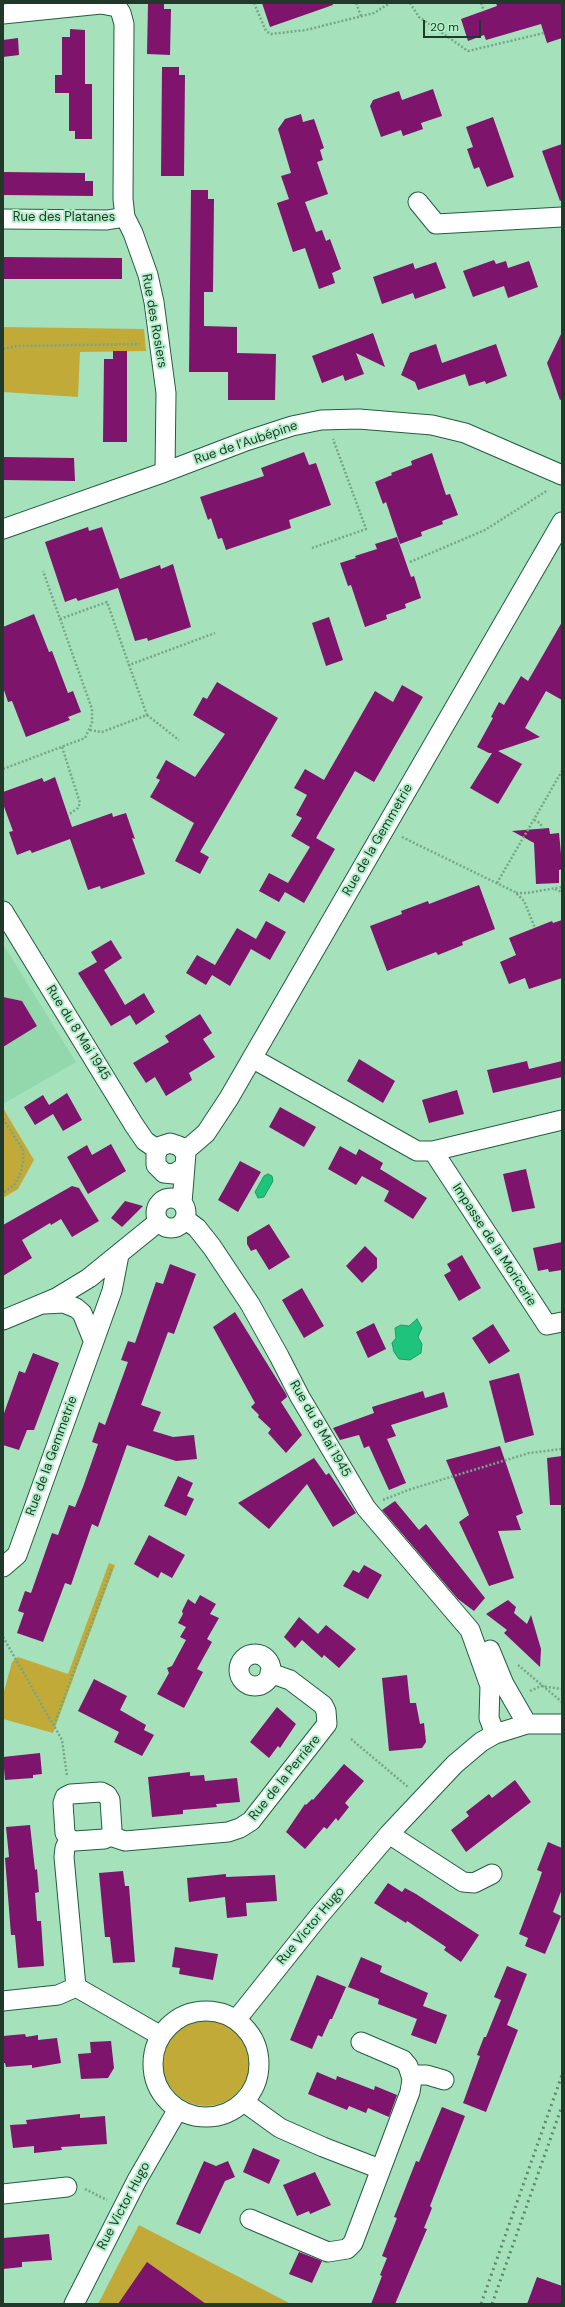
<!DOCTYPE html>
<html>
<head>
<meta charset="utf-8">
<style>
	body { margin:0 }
	#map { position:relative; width:565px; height:2307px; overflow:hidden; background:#a5e2bc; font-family:"DM Sans",sans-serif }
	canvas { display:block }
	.frame { position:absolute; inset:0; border:4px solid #20392b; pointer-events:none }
	.scale { position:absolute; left:423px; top:20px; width:58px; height:18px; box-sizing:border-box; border:2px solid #20392b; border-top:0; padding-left:5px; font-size:12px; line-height:14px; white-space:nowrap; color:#20392b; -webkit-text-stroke:3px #b1efc9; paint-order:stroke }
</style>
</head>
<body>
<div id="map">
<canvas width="565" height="2307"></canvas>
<div class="frame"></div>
<div class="scale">20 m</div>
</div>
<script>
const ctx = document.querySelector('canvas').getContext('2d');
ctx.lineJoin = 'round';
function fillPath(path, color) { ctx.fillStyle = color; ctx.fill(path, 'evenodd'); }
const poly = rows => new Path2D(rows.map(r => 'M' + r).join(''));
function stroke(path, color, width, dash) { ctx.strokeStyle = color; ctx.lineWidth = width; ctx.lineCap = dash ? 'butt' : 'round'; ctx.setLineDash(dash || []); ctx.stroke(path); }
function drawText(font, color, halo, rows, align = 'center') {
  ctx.font = font + ' "DM Sans",sans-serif'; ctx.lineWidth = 4; ctx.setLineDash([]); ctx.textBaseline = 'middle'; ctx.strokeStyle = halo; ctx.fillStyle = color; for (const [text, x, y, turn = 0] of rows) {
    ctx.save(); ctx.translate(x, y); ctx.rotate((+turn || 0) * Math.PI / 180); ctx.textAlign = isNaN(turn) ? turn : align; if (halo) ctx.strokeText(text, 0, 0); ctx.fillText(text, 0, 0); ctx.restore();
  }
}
fillPath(poly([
	[3,944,76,1062,3,1104]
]), '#93d7ad');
fillPath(poly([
	[3,327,144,329,146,351,80,352,78,397,3,392],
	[3,1108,34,1160,18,1189,3,1198],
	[109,1563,115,1565,53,1733,3,1719,3,1695,12,1662,18,1657,68,1674],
	'163 2063a43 43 0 1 1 86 0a43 43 0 1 1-86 0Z',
	[139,2225,291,2304,98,2304]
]), '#c2aa38');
const water = poly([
	[268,1174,272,1176,273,1181,264,1197,258,1198,255,1192,264,1176,268,1174],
	[417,1319,422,1328,418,1337,422,1344,421,1353,410,1360,399,1359,394,1352,392,1343,396,1338,395,1328,401,1325,409,1326,417,1319]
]);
fillPath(water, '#1ec47b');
stroke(water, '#1f9a63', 1);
fillPath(poly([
	[148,3,164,3,164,9,171,9,170,55,147,54],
	[262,3,332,3,333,5,270,27],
	[496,3,562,3,562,38,547,43,541,24,486,40,484,35,468,41,461,19,497,6],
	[70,29,85,30,85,84,92,84,92,139,75,139,75,131,69,131,69,93,55,93,55,75,62,75,62,37,70,37],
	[18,38,19,55,3,57,3,40],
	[162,67,179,67,179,75,185,75,184,176,161,176],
	[433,89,442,116,421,123,423,129,403,136,401,130,381,137,370,106,373,100,399,91,402,100],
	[301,114,303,122,314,119,324,148,320,150,323,160,317,162,328,194,305,202,316,232,322,230,326,241,330,239,341,269,332,273,335,283,319,289,305,248,293,252,277,203,289,199,281,176,291,173,278,129,285,119],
	[493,117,514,177,487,187,479,167,474,169,467,149,473,147,466,127],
	[562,144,562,200,560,201,542,151],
	[3,172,85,173,85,181,93,181,93,196,3,195],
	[191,190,208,190,208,199,214,199,213,292,204,292,204,326,237,327,237,353,276,354,275,400,228,400,228,372,189,372],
	[3,257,122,258,122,279,3,279],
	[494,260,496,264,506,261,508,268,529,261,538,287,508,298,504,286,473,297,463,271],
	[436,262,446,288,415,299,413,293,382,304,373,277,413,263,415,269],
	[562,332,562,399,560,400,547,363],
	[373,333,385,367,356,353,364,374,345,381,343,375,322,383,312,356],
	[436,344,442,363,496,344,507,376,486,384,485,381,469,386,465,374,418,390,415,382,401,375,410,353],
	[113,351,127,351,127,442,103,442,104,359,113,359],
	[304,452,309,465,316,463,331,505,289,520,291,528,226,550,222,538,218,539,211,518,208,520,200,497,264,476,261,468],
	[432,453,446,495,450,494,458,515,442,521,443,524,421,532,422,536,400,544,386,502,383,504,375,482,392,475,391,473,412,465,411,461],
	[3,457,74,458,75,481,3,480],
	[88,527,89,531,102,527,120,579,160,565,161,569,173,564,191,627,148,641,147,638,135,641,118,588,78,601,76,598,65,602,45,542],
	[397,537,411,577,414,576,421,598,405,604,406,608,386,615,387,619,365,627,351,585,348,586,340,563,356,558,355,556,377,549,375,544],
	[34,614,49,652,52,651,68,693,73,691,81,712,68,717,70,720,26,737,12,701,8,702,3,687,3,627],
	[329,617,343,660,326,666,312,623],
	[562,622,562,700,546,691,525,728,540,737,498,751,522,764,498,804,470,788,492,753,489,753,477,747,493,718,491,717,499,702,504,705,521,676,528,681],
	[217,682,278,718,200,852,209,857,200,874,175,861,194,823,150,797,160,780,156,778,166,760,195,777,225,734,193,715,203,697,207,699],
	[402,685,423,697,374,782,355,771,316,838,335,849,304,903,285,892,279,902,259,891,269,873,288,883,310,847,291,836,302,818,296,815,307,795,294,788,305,769,324,780,375,691,393,702],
	[55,777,72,827,112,813,113,817,126,813,135,839,132,838,145,874,101,889,100,886,88,890,70,839,32,853,30,850,17,855,9,832,13,831,3,804,3,792,42,778,44,782],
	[549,828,550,834,559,833,562,865,562,869,559,870,559,883,536,884,534,843,512,831],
	[479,885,495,929,462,942,463,945,438,955,436,952,387,971,370,926,402,914,401,911,428,901,429,904],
	[562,920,562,978,529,989,525,978,509,984,500,962,516,955,509,938,552,921,553,923],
	[266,921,286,932,270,960,251,949,230,986,212,975,206,985,186,973,197,955,215,965,237,928,256,939],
	[111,940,122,958,104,970,115,988,125,1005,144,993,155,1012,136,1025,130,1015,111,1026,78,973,97,962,91,952],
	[3,997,22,1001,37,1026,3,1047],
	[200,1014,212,1033,203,1039,215,1057,189,1073,192,1080,166,1096,155,1077,146,1083,133,1063,169,1042,165,1036],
	[359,1059,395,1081,383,1103,347,1081],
	[527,1061,529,1069,562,1061,562,1077,493,1093,487,1070],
	[457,1090,464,1114,429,1123,422,1100],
	[67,1093,82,1120,63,1131,53,1114,35,1125,24,1107,43,1095,49,1105],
	[280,1107,316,1127,304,1147,269,1127],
	[111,1144,126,1171,88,1194,67,1157,87,1145,92,1155],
	[340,1146,356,1155,359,1149,383,1163,380,1169,427,1198,413,1219,384,1201,389,1191,362,1176,356,1185,328,1169],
	[240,1161,261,1172,238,1212,218,1200],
	[526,1169,535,1208,512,1212,503,1174],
	[72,1186,79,1188,99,1221,72,1237,61,1219,51,1225,50,1223,22,1240,32,1258,3,1276,3,1225],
	[125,1201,143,1206,122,1227,111,1218],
	[269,1224,290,1257,269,1270,256,1249,251,1251,247,1244,247,1237],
	[562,1242,562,1270,549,1272,548,1269,538,1271,533,1248],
	[365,1246,377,1258,377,1268,362,1283,346,1266],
	[462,1255,481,1288,459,1301,444,1275,451,1271,447,1264],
	[170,1264,196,1274,174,1334,168,1332,141,1405,161,1412,153,1431,173,1437,194,1435,197,1459,176,1461,127,1445,98,1527,92,1524,71,1585,65,1583,43,1642,17,1633,24,1613,18,1611,25,1591,31,1593,52,1533,58,1535,69,1505,75,1507,83,1487,98,1444,92,1442,99,1422,105,1425,128,1362,121,1360,128,1341,135,1343,156,1282,163,1284],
	[302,1288,324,1326,304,1338,282,1300],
	[235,1312,286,1394,287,1397,281,1402,302,1435,286,1453,268,1433,271,1429,258,1417,259,1415,251,1407,255,1403,213,1327],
	[374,1323,386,1349,368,1358,356,1332],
	[493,1324,510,1351,489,1364,472,1338],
	[33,1353,59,1363,34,1430,27,1430,19,1450,3,1445,3,1416,19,1371,25,1373],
	[519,1373,534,1435,505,1443,489,1381],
	[423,1391,425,1398,444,1392,448,1407,391,1425,396,1436,387,1439,406,1483,389,1490,369,1446,364,1448,359,1435,340,1440,333,1428,374,1413,372,1407],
	[500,1446,523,1513,516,1516,521,1530,498,1531,514,1578,489,1586,459,1522,469,1515,446,1460],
	[562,1456,562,1505,550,1505,547,1458],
	[314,1458,326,1475,329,1473,356,1513,333,1527,307,1484,269,1529,238,1503],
	[178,1476,193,1483,187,1496,194,1499,186,1516,164,1506],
	[395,1501,419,1530,426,1524,485,1598,474,1611,458,1599,382,1510],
	[149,1535,185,1555,172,1578,161,1572,158,1578,134,1564],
	[364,1565,382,1575,368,1599,343,1586,353,1570,359,1573],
	[200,1595,216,1604,210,1614,219,1618,207,1639,212,1642,197,1669,203,1672,184,1708,157,1694,169,1673,167,1668,172,1666,186,1640,180,1637,186,1627,178,1623,183,1614,182,1611,188,1599,195,1604],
	[508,1600,516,1607,514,1613,527,1624,531,1615,541,1649,540,1667,504,1633,507,1630,486,1614],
	[299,1617,318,1634,326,1625,356,1649,339,1668,324,1655,322,1658,302,1640,295,1648,284,1637],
	[407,1675,410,1703,416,1703,420,1724,424,1723,426,1742,422,1748,389,1751,382,1678],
	[94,1679,127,1696,120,1710,146,1725,144,1730,154,1735,142,1756,114,1742,119,1732,78,1711],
	[277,1707,296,1724,280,1748,278,1746,269,1758,250,1742],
	[40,1753,42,1774,33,1775,33,1778,5,1780,3,1757],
	[344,1764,364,1781,345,1803,349,1807,338,1821,336,1818,327,1829,324,1827,305,1849,286,1832,305,1804,306,1805,312,1799,313,1800],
	[190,1772,190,1776,204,1775,205,1781,237,1778,240,1802,216,1804,217,1807,183,1810,183,1814,152,1817,148,1777],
	[515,1780,531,1802,466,1852,451,1830,469,1816,466,1812,489,1794,492,1798],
	[30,1825,35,1870,37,1869,39,1892,35,1893,37,1921,41,1921,44,1966,18,1968,15,1935,11,1935,5,1858,9,1857,6,1827],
	[548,1842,562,1848,562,1889,553,1912,561,1916,545,1954,525,1946,528,1938,519,1934,539,1881,542,1872,537,1870],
	[123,1871,125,1886,129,1886,135,1962,113,1963,110,1937,105,1937,99,1873],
	[226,1874,226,1877,275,1875,277,1901,246,1903,247,1916,227,1918,225,1897,189,1902,187,1878],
	[388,1883,402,1892,405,1888,416,1894,479,1935,461,1962,444,1950,446,1947,407,1921,406,1923,374,1903],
	[175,1947,218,1954,213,1980,179,1974,180,1968,172,1967],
	[361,1957,382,1966,380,1972,428,1993,423,2006,447,2015,436,2044,411,2035,417,2019,378,2004,379,1999,348,1987],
	[507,1966,527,1974,507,2025,518,2030,486,2112,463,2103,480,2056,477,2055,484,2037,486,2037,501,2000,494,1997],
	[317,1975,346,1987,332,2019,330,2019,322,2037,318,2035,312,2049,290,2040],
	[25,2034,26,2037,38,2035,38,2040,57,2038,61,2063,32,2068,32,2065,6,2067,5,2063,3,2063,3,2036],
	[111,2041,114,2068,108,2078,81,2079,78,2054,91,2053,90,2042],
	[317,2072,336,2080,337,2076,374,2090,375,2086,397,2095,389,2117,368,2108,366,2113,349,2106,347,2110,308,2094],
	[442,2107,465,2116,430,2206,432,2208,424,2228,427,2229,395,2304,371,2304,382,2276,380,2275,387,2258,382,2256,397,2218,394,2217,416,2161,419,2162],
	[80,2114,80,2118,105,2116,107,2144,61,2147,62,2150,34,2153,34,2146,13,2148,10,2125,27,2124,26,2120],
	[253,2148,280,2160,269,2184,243,2172],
	[204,2161,216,2166,228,2161,235,2177,225,2181,200,2234,176,2224],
	[315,2172,331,2205,310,2214,309,2211,297,2216,283,2185],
	[49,2234,52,2260,22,2262,22,2267,3,2269,3,2238],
	[299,2252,322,2261,312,2283,289,2274],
	[147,2262,206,2304,118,2304],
	[537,2277,562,2286,562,2304,527,2304]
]), '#7e146b');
const street = poly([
	[3,14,101,4,117,7,121,13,124,24,123,199,125,217,133,233,148,275,154,302,166,393,165,472],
	[418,202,436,224,562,217],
	[3,219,107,220,125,217],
	[3,529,165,472,246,441,292,426,321,420,359,419,432,425,465,433,562,475],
	[3,911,134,1125,145,1141,158,1150],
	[252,1058,417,1151,433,1151,562,1120],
	[183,1149,191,1146,206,1133,229,1098,562,522],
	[433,1151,547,1325,562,1322],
	'156 1213a15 15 0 1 1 30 0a15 15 0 1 1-30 0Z',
	[182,1203,186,1153,179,1146,170,1143,161,1146,158,1150,156,1154,156,1165,164,1173,174,1174,183,1168],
	[185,1219,197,1228,212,1247,250,1304,279,1356,300,1397,366,1508,470,1630,490,1686,489,1718,495,1734],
	[44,1304,64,1303,76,1308,82,1313,93,1340],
	[3,1320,56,1298,89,1278,158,1222],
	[3,1567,17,1555,112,1291,119,1255],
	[490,1650,504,1684,527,1724],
	'239 1670a16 16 0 1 1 32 0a16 16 0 1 1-32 0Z',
	[101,1792,107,1795,110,1800,112,1830,110,1836,104,1839,75,1841,69,1839,65,1833,63,1803,65,1797,71,1794,101,1792],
	[389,1834,463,1882,474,1883,492,1874],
	[110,1836,125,1841,228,1832,240,1828,251,1821,327,1724,326,1711,323,1705,290,1680,270,1673],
	[69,1839,65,1848,64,1857,76,1987],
	[3,2001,58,1995,76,1987,161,2036],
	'153 2064a53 53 0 1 1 106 0a53 53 0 1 1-106 0Z',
	[236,2020,319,1916,389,1834,455,1764,481,1742,495,1734,527,1724,562,1724],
	[412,2075,427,2075,444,2080],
	[244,2102,280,2128,323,2147,380,2169],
	[3,2194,67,2187],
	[250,2219,328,2252,347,2249,353,2243,410,2092,412,2079,408,2066,403,2060,361,2042],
	[74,2304,137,2180,178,2109]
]);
stroke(street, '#225d3e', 21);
stroke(poly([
	[254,3,266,31,271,34,306,30,374,13,390,3],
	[356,3,361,16],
	[410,3,419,17,468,51,544,33],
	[481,3,484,11],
	[3,349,16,346,140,344],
	[312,548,366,529,333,439],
	[410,562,485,530,548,490],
	[60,619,107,602,129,665],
	[147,715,179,740],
	[90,730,102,732,147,715,129,665,215,633],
	[62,747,80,803,78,808,68,815],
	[3,769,85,738,92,723,92,709,43,571],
	[534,820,540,823,543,829],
	[402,837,515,892,524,901,535,928],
	[497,883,562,771],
	[555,889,562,892],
	[516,893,527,893,562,887],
	[3,1119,23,1150,23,1161,21,1172,15,1184,3,1193],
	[383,1500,408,1490,529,1453,562,1449],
	[3,1637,62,1740,67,1776],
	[518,1665,562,1702],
	[530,1691,541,1686,562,1689],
	[54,1725,112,1568],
	[351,1739,408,1787],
	[85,2189,107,2200]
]), '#75a688', 2.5, [2, 2]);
stroke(street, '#fff', 19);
stroke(poly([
	[481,2304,562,2075],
	[492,2304,562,2106]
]), '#5d876e', 3, [2, 4]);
drawText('13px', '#20392b', '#b1efc9', [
	["Rue des Platanes",64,218],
	["Rue des Rosiers",154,321,80],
	["Rue de l’Aubépine",246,443,-19],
	["Rue de la Gemmetrie",378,840,-60],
	["Rue du 8 Mai 1945",78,1033,58],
	["Impasse de la Moricerie",494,1245,57],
	["Rue du 8 Mai 1945",320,1429,60],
	["Rue de la Gemmetrie",52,1456,-70],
	["Rue de la Perrière",285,1778,-51],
	["Rue Victor Hugo",311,1926,-50],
	["Rue Victor Hugo",124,2206,-62]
]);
</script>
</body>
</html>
